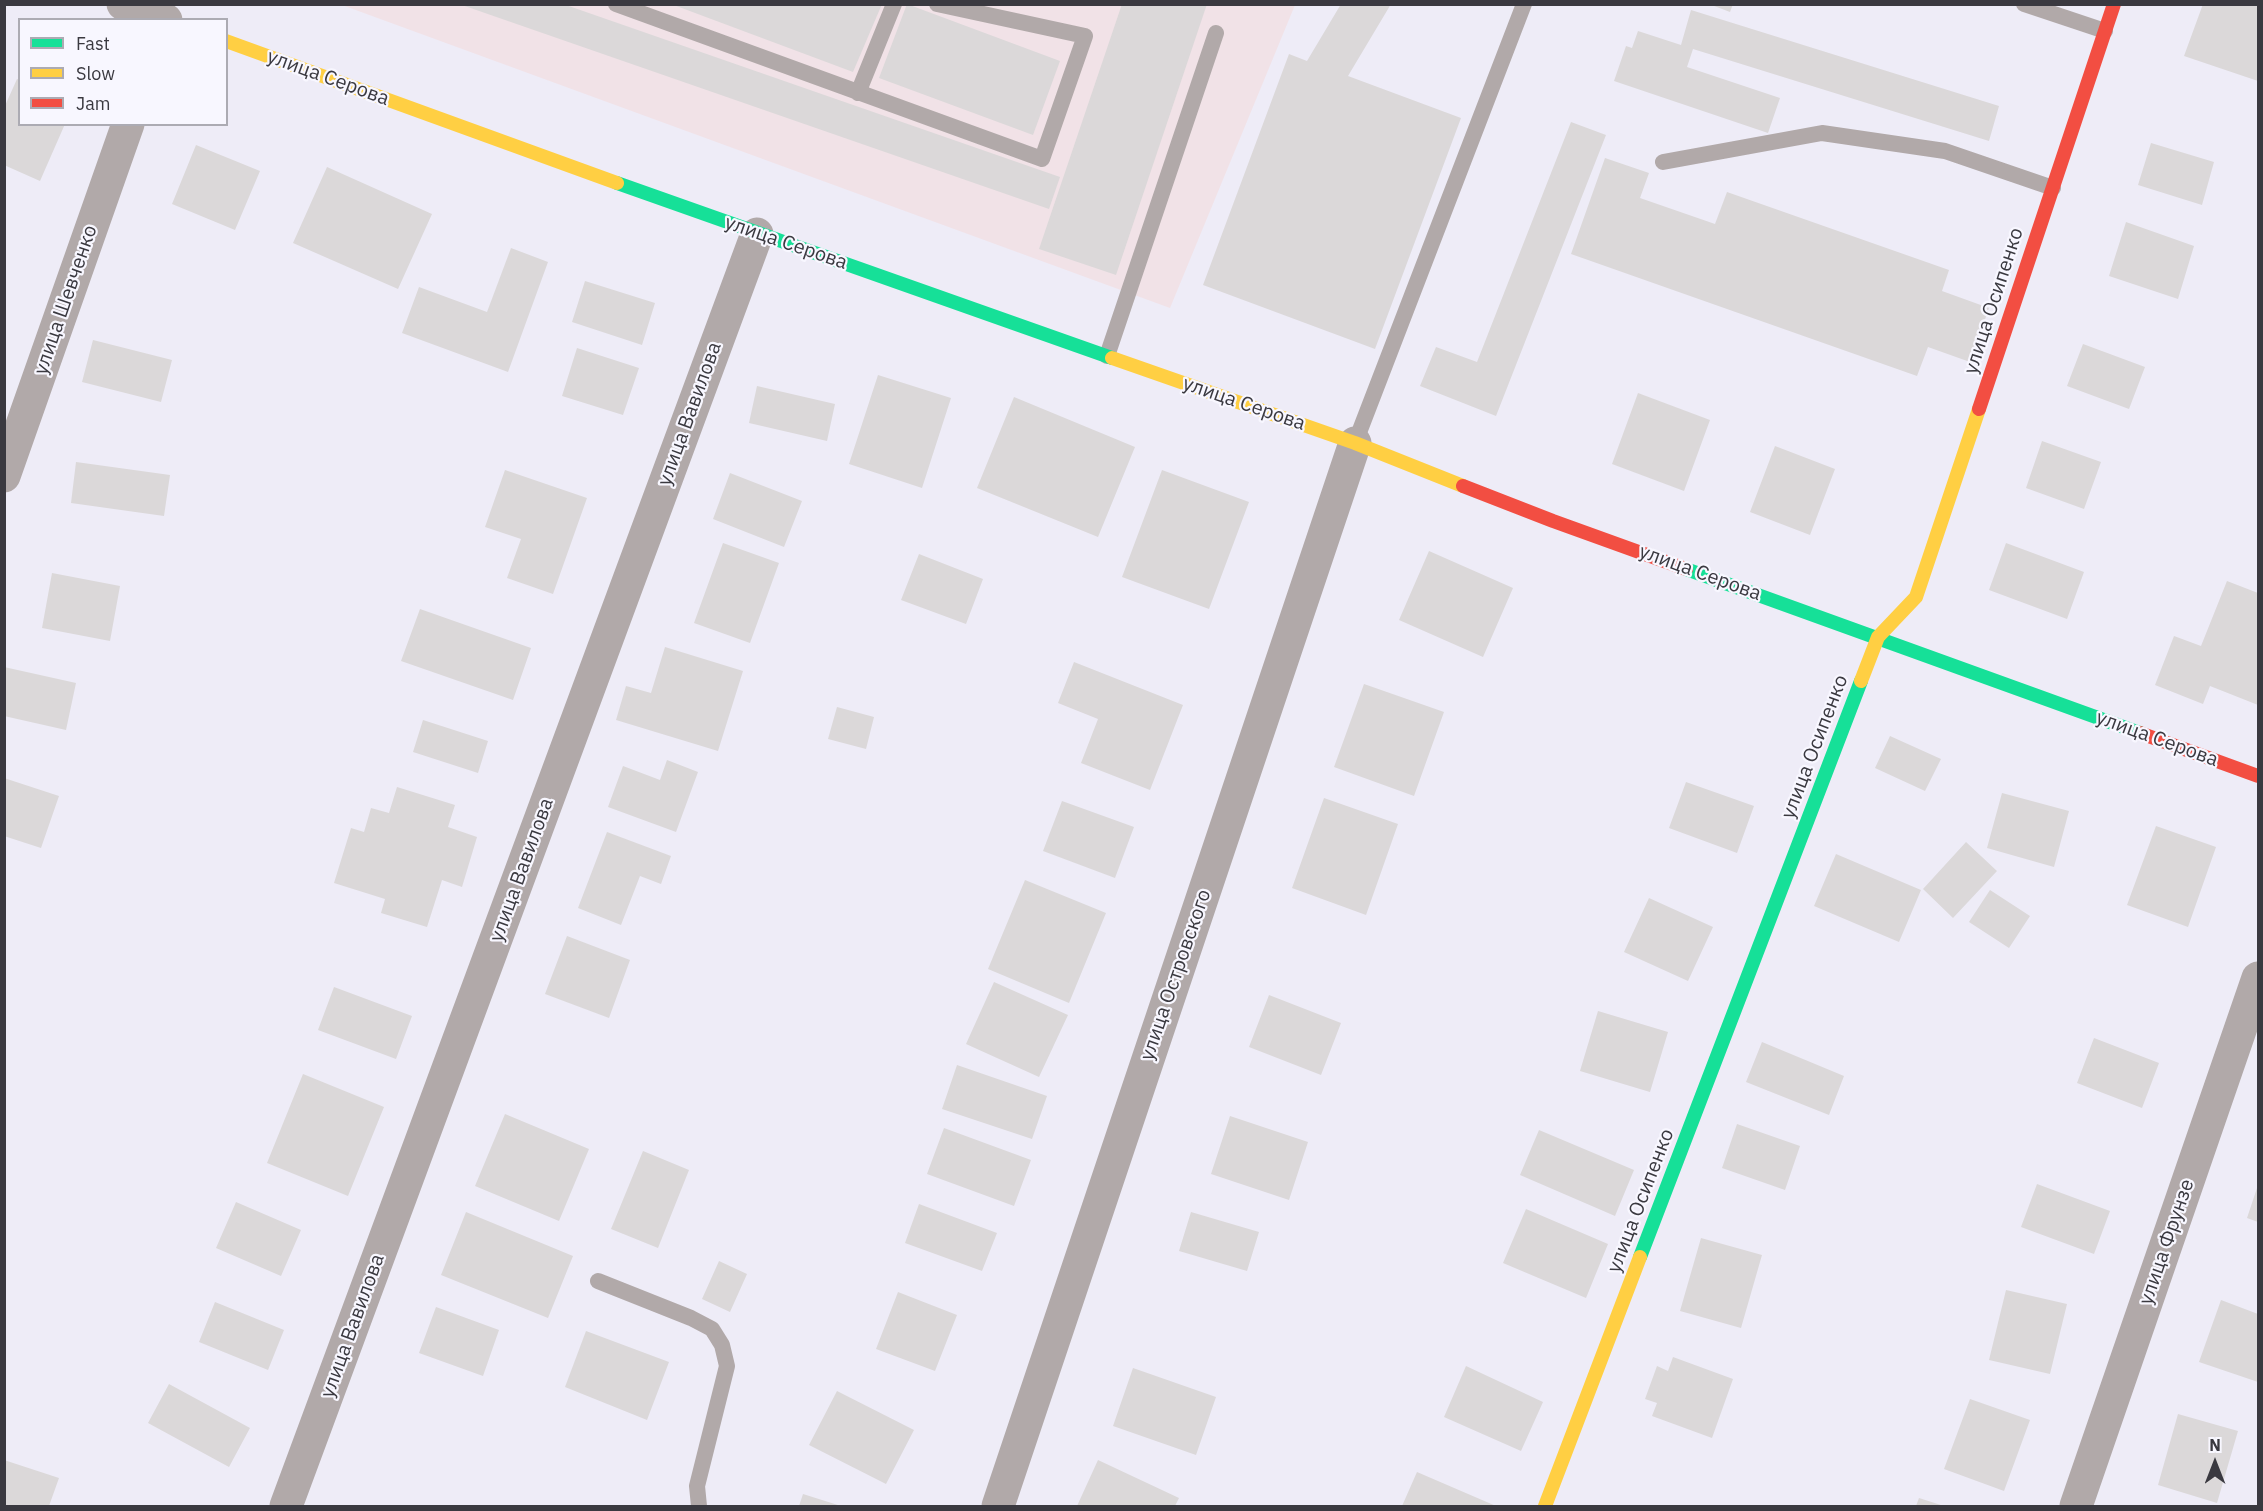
<!DOCTYPE html>
<html>
<head>
<meta charset="utf-8">
<style>
	body { margin:0 }
	#map { position:relative; width:2263px; height:1511px; overflow:hidden; background:#eeecf7; font-family:"IBM Plex Sans",sans-serif }
	canvas { display:block }
	.frame { position:absolute; inset:0; border:6px solid #3a3940; pointer-events:none }
	.legend { position:absolute; left:18px; top:18px; width:210px; height:108px; box-sizing:border-box; background:#f8f7ff; border:2px solid #acabb3; margin:0; padding:8px 10px; list-style:none; font-size:18px; color:#3a3940 }
	.legend li { display:flex; align-items:center; gap:12px; height:30px }
	.legend b { width:30px; border:2px solid #acabb3 }
	.north { position:absolute; left:2185px; top:1433px; width:60px; height:60px; -webkit-text-stroke:4px #f8f7ff; paint-order:stroke; rotate:0deg; font-size:16px; font-weight:700; line-height:24px; text-align:center; color:#3a3940 }
	.north::after { content:''; display:block; margin:auto; width:21px; height:27px; background:#3a3940; clip-path:polygon(50% 0,100% 100%,50% 72%,0 100%) }
</style>
</head>
<body>
<div id="map">
<canvas width="2263" height="1511"></canvas>
<div class="frame"></div>
<ul class="legend">
<li><b style="height:8px;background:#16e098"></b>Fast</li>
<li><b style="height:8px;background:#ffcf43"></b>Slow</li>
<li><b style="height:8px;background:#f24e42"></b>Jam</li>
</ul>
<div class="north">N</div>
</div>
<script>
const ctx = document.querySelector('canvas').getContext('2d');
ctx.lineJoin = 'round';
function fillPath(path, color) { ctx.fillStyle = color; ctx.fill(path, 'evenodd'); }
const poly = rows => new Path2D(rows.map(r => 'M' + r).join(''));
function stroke(path, color, width, dash) { ctx.strokeStyle = color; ctx.lineWidth = width; ctx.lineCap = dash ? 'butt' : 'round'; ctx.setLineDash(dash || []); ctx.stroke(path); }
function drawText(font, color, halo, rows, align = 'center') {
  ctx.font = font + ' "IBM Plex Sans",sans-serif'; ctx.lineWidth = 4.5; ctx.setLineDash([]); ctx.textBaseline = 'middle'; ctx.strokeStyle = halo; ctx.fillStyle = color; for (const [text, x, y, turn = 0] of rows) {
    ctx.save(); ctx.translate(x, y); ctx.rotate((+turn || 0) * Math.PI / 180); ctx.textAlign = isNaN(turn) ? turn : align; if (halo) ctx.strokeText(text, 0, 0); ctx.fillText(text, 0, 0); ctx.restore();
  }
}
fillPath(poly([
	[342,5,1295,5,1170,308]
]), '#f1e2e7');
fillPath(poly([
	[459,4,563,4,1060,177,1049,209],
	[671,4,882,4,853,72],
	[907,4,1060,61,1033,135,879,78],
	[1122,4,1207,4,1116,275,1039,249],
	[1341,4,1391,4,1348,76,1461,118,1375,349,1203,285,1289,54,1307,61],
	[1709,4,1733,4,1730,12],
	[2203,4,2258,4,2258,81,2184,56],
	[1691,10,1999,106,1989,141,1693,49,1687,67,1780,98,1768,133,1614,81,1626,46,1632,48,1638,31,1681,45],
	[17,79,20,80,20,124,65,124,40,181,4,165,4,108],
	[1571,122,1606,135,1496,416,1420,386,1436,347,1477,362],
	[2151,143,2214,162,2202,205,2138,185],
	[196,145,260,171,235,230,172,204],
	[1605,158,1649,173,1640,198,1715,224,1727,192,1949,270,1942,291,1989,308,1970,362,1928,347,1917,376,1571,254],
	[327,167,432,214,398,289,293,243],
	[2126,222,2194,246,2178,299,2109,276],
	[511,248,548,262,508,372,402,333,419,287,487,312],
	[585,281,655,303,642,345,572,322],
	[93,340,172,360,161,402,82,382],
	[2083,344,2145,367,2129,409,2067,386],
	[577,348,639,368,623,415,562,396],
	[878,375,951,398,922,488,849,464],
	[757,386,835,404,827,441,749,423],
	[1638,393,1710,420,1684,491,1612,464],
	[1014,397,1135,447,1098,537,977,488],
	[2042,441,2101,462,2084,509,2026,488],
	[1775,446,1835,469,1810,535,1750,512],
	[76,462,170,475,164,516,71,503],
	[505,470,587,498,553,594,507,578,521,539,485,527],
	[1162,470,1249,502,1209,609,1122,577],
	[730,473,802,501,784,547,713,519],
	[723,543,779,563,750,643,694,623],
	[2006,543,2084,572,2067,619,1989,590],
	[1429,551,1513,588,1483,657,1399,620],
	[919,554,983,579,966,624,901,600],
	[52,573,120,586,110,641,42,628],
	[2227,581,2258,593,2258,705,2210,686,2203,704,2155,685,2174,636,2201,646],
	[420,609,531,648,513,700,401,661],
	[665,647,743,671,718,751,616,720,626,686,651,693],
	[1074,662,1183,705,1150,790,1081,763,1098,719,1058,703],
	[4,667,76,683,66,730,4,716],
	[1364,684,1444,712,1414,796,1334,767],
	[837,707,874,717,866,749,828,739],
	[423,720,488,741,478,773,413,752],
	[1890,736,1941,759,1925,791,1875,768],
	[667,760,698,772,676,832,608,807,623,766,660,780],
	[4,778,59,796,41,848,4,836],
	[1686,782,1754,806,1737,853,1669,828],
	[397,787,455,805,448,827,477,837,462,887,442,880,427,927,381,913,385,899,334,883,351,828,364,832,371,808,389,813],
	[2002,793,2069,811,2054,867,1987,848],
	[1324,798,1398,824,1366,915,1292,888],
	[1062,801,1134,827,1115,878,1043,851],
	[2156,826,2216,847,2188,927,2127,905],
	[607,832,671,856,661,884,640,876,621,925,578,908],
	[1966,842,1997,871,1953,918,1923,889],
	[1836,854,1921,890,1899,942,1814,906],
	[1025,880,1106,913,1069,1003,988,969],
	[1990,890,2030,916,2009,948,1969,922],
	[1649,898,1713,927,1688,981,1624,952],
	[567,936,630,960,609,1018,545,994],
	[994,982,1068,1015,1039,1077,966,1044],
	[334,987,412,1016,396,1059,318,1030],
	[1269,995,1341,1023,1321,1075,1249,1047],
	[1598,1011,1668,1032,1650,1092,1580,1071],
	[2094,1038,2159,1063,2142,1108,2077,1083],
	[1762,1042,1844,1076,1829,1115,1746,1082],
	[957,1065,1047,1096,1032,1139,942,1109],
	[303,1074,384,1107,348,1196,267,1163],
	[505,1114,589,1149,559,1221,475,1186],
	[1230,1116,1308,1142,1289,1200,1211,1174],
	[1737,1124,1800,1146,1785,1190,1722,1168],
	[944,1128,1031,1160,1014,1206,927,1174],
	[1539,1130,1634,1170,1615,1216,1520,1175],
	[643,1151,689,1170,658,1248,611,1229],
	[2037,1184,2110,1211,2094,1254,2021,1227],
	[2258,1185,2258,1222,2247,1218],
	[236,1202,301,1230,281,1276,216,1248],
	[919,1204,997,1233,982,1271,905,1243],
	[1526,1209,1608,1244,1586,1298,1503,1263],
	[466,1212,573,1256,548,1318,441,1275],
	[1191,1212,1259,1232,1247,1271,1179,1251],
	[1701,1238,1762,1255,1741,1328,1680,1311],
	[719,1261,747,1274,730,1312,702,1299],
	[2006,1290,2067,1304,2050,1374,1989,1360],
	[898,1292,957,1315,935,1371,876,1349],
	[2221,1300,2258,1314,2258,1382,2199,1362],
	[215,1302,284,1330,268,1370,199,1342],
	[436,1307,499,1330,483,1376,419,1353],
	[586,1331,669,1362,647,1420,565,1387],
	[1673,1357,1733,1379,1712,1438,1652,1416,1657,1403,1645,1399,1657,1366,1668,1371],
	[1466,1366,1543,1402,1521,1451,1444,1417],
	[1133,1368,1216,1397,1196,1455,1113,1426],
	[169,1384,250,1428,229,1467,148,1423],
	[837,1391,914,1430,886,1484,809,1445],
	[1970,1399,2030,1420,2004,1491,1944,1469],
	[2178,1414,2238,1431,2217,1503,2158,1485],
	[4,1460,59,1478,49,1506,4,1506],
	[1098,1460,1179,1498,1175,1506,1077,1506],
	[1417,1472,1496,1506,1402,1506],
	[803,1494,841,1506,799,1506],
	[1919,1498,1944,1506,1916,1506]
]), '#dbd8d9');
stroke(poly([
	[616,4,1042,159,1085,36,937,4],
	[2024,4,2105,31],
	[858,93,894,4],
	[1663,162,1822,133,1945,151,2053,188],
	[1107,356,1216,33],
	[1355,443,1524,4],
	[598,1281,691,1318,712,1329,722,1345,727,1366,697,1486,699,1506]
]), '#b1a9a9', 16);
stroke(poly([
	[123,4,166,20],
	[4,476,128,124],
	[286,1506,757,234],
	[998,1506,1355,443],
	[2076,1506,2258,978]
]), '#b1a9a9', 33);
stroke(poly([
	[617,183,1112,358],
	[1686,569,2140,733],
	[1640,1257,1861,681]
]), '#16e098', 14);
stroke(poly([
	[226,41,617,183],
	[1112,358,1355,443,1463,486],
	[1861,681,1878,637,1916,597,1979,409],
	[1545,1506,1640,1257]
]), '#ffcf43', 14);
stroke(poly([
	[1979,409,2114,4],
	[1463,486,1553,521,1686,569],
	[2140,733,2258,776]
]), '#f24e42', 14);
drawText('20px', '#3a3940', '#f8f7ff', [
	["улица Серова",328,78,20],
	["улица Серова",786,243,19],
	["улица Шевченко",66,300,-71],
	["улица Осипенко",1994,301,-72],
	["улица Серова",1244,404,19],
	["улица Вавилова",690,414,-70],
	["улица Серова",1700,573,20],
	["улица Серова",2157,739,20],
	["улица Осипенко",1815,747,-69],
	["улица Вавилова",522,870,-70],
	["улица Островского",1176,975,-71],
	["улица Осипенко",1641,1201,-69],
	["улица Фрунзе",2167,1242,-71],
	["улица Вавилова",353,1326,-70]
]);
</script>
</body>
</html>
